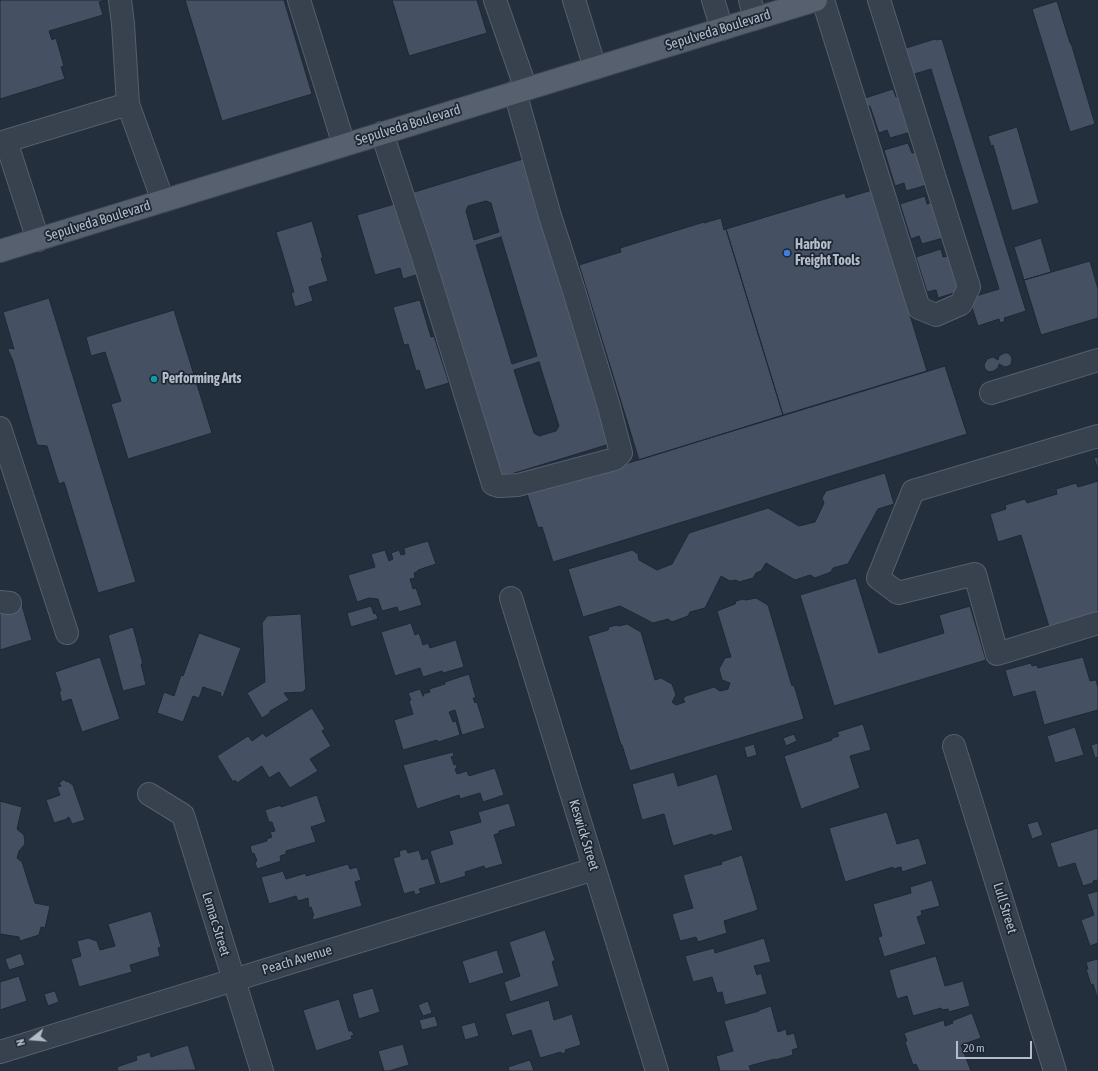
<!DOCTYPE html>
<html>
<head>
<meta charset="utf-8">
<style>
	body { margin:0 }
	#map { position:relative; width:1098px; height:1071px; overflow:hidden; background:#242f3e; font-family:"Asap Condensed",sans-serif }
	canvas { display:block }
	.north { position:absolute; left:12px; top:1019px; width:40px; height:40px; -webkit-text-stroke:3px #1d2633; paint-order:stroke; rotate:253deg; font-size:11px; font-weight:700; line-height:16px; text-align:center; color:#b4bcc9 }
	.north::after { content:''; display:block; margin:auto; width:14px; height:18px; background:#b4bcc9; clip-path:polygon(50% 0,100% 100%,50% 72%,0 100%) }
	.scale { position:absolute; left:956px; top:1041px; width:76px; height:18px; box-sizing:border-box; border:2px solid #b4bcc9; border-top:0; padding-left:5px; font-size:12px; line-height:14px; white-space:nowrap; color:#b4bcc9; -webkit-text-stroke:3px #1d2633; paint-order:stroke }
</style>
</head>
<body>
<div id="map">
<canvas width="1098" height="1071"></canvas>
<div class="north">N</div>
<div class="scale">20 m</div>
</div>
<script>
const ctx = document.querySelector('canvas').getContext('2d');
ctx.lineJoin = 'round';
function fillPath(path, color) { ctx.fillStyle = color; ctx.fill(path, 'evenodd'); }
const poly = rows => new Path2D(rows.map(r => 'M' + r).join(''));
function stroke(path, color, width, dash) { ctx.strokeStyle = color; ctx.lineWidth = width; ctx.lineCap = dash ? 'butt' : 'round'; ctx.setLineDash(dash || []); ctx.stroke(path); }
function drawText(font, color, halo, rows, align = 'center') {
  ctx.font = font + ' "Asap Condensed",sans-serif'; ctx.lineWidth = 3.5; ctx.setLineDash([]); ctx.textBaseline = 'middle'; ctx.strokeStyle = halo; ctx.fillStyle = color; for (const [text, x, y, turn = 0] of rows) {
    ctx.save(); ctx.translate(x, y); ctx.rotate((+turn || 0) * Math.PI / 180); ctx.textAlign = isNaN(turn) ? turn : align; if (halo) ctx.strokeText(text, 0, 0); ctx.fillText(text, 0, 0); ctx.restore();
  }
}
const building = poly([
	[0,0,106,0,99,2,103,15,49,31,52,40,56,38,64,66,61,67,65,79,0,99,0,0],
	[185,0,284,0,312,94,222,121,185,0],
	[392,0,477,0,487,33,409,56,392,0],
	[1057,1,1070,43,1071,43,1095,124,1070,132,1032,9,1057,1],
	[935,39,936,40,942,39,1026,311,1004,318,1005,321,1000,323,999,319,978,326,969,298,999,289,931,69,898,79,889,56,906,50,906,48,935,39],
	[893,89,896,97,900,95,911,132,890,138,887,130,879,133,870,106,864,107,862,99,893,89],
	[1017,127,1039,203,1012,211,993,145,991,146,988,136,1017,127],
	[908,143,912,153,918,152,927,185,906,191,904,183,895,186,884,150,908,143],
	[526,158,613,443,498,478,411,193,526,158],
	[486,201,491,203,499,232,474,240,466,211,468,206,486,201],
	[501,237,537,356,512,364,476,245,501,237],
	[539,362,559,426,556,431,539,436,534,433,514,370,539,362],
	[872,190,927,371,783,415,726,229,845,193,846,198,872,190],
	[925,196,927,204,932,202,943,238,922,244,919,236,911,239,900,204,925,196],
	[398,203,396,207,413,263,416,263,419,274,403,279,400,268,375,275,357,215,398,203],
	[721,218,724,230,726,229,783,415,639,460,579,265,621,252,620,248,704,222,704,223,721,218],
	[312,221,323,258,321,258,328,281,309,287,313,301,295,307,291,293,294,292,276,232,312,221],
	[1041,238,1051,272,1024,280,1014,247,1041,238],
	[941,249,943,257,949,256,960,291,938,298,936,290,927,292,916,257,941,249],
	[1090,261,1098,289,1098,318,1041,335,1024,280,1090,261],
	[49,298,136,582,98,593,64,482,59,484,47,446,37,445,13,361,8,350,9,348,14,349,3,312,49,298],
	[420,300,431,337,434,336,449,383,425,390,419,370,416,371,408,344,404,345,393,307,420,300],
	[174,310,212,433,128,459,111,404,121,401,105,352,91,356,86,337,174,310],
	[1004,353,1008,353,1011,356,1012,359,1011,365,1005,367,999,364,998,368,994,371,989,372,985,369,984,365,987,359,993,357,998,360,999,356,1004,353],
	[945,366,967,434,553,562,542,527,538,528,527,494,945,366],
	[1098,457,1098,470,1094,458,1098,457],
	[885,473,894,504,878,509,848,564,833,568,831,572,815,578,810,575,795,580,766,563,761,571,756,573,753,578,739,582,736,580,730,581,721,576,705,608,690,612,688,616,672,622,668,619,653,623,620,606,583,617,568,569,632,550,638,554,639,560,657,570,672,564,689,533,768,508,799,526,815,522,824,503,822,498,826,491,885,473],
	[1098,481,1098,615,1050,630,1021,535,998,542,990,514,1006,509,1005,505,1025,499,1027,503,1057,494,1056,489,1076,483,1078,487,1098,481],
	[428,541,436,564,418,570,418,571,414,573,415,578,410,579,413,589,416,588,422,605,399,612,397,607,382,611,378,599,369,598,357,602,348,575,375,567,371,554,385,550,389,561,393,559,391,553,399,550,401,555,405,554,404,548,428,541],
	[856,578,879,653,944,633,939,615,970,606,986,660,834,706,800,595,856,578],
	[756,598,768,605,792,686,794,685,804,719,630,771,622,745,621,745,588,636,608,630,609,627,616,625,619,626,627,624,641,632,655,680,661,678,672,684,676,695,672,702,676,705,685,702,683,699,686,696,714,687,720,691,728,689,730,683,722,680,719,669,725,658,731,657,717,611,735,604,736,601,743,599,746,600,756,598],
	[21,602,32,640,0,650,0,608,21,602],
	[371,606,374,614,376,613,378,619,351,627,347,613,371,606],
	[301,614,306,690,304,690,304,692,284,693,289,700,270,711,270,713,262,718,247,693,265,682,262,623,267,616,301,614],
	[411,623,415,635,419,633,423,645,428,643,430,648,456,640,464,667,443,673,442,671,423,677,420,668,395,676,381,632,411,623],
	[133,627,143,664,141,664,146,685,123,691,108,635,133,627],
	[199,633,241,648,223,697,220,695,221,693,203,687,199,698,193,696,183,722,157,713,164,692,174,696,181,675,183,676,199,633],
	[100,657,120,719,82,732,71,699,62,702,59,691,61,691,55,672,100,657],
	[1083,657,1090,681,1096,680,1098,688,1098,710,1044,725,1035,691,1013,697,1005,670,1031,663,1032,666,1037,665,1038,668,1083,657],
	[469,674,476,698,473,698,475,703,477,702,485,728,462,735,455,710,449,712,453,722,456,721,460,735,438,742,437,740,403,750,394,720,413,714,409,701,411,700,408,693,420,689,423,696,424,696,423,694,430,692,429,689,445,684,445,682,469,674],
	[312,708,325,729,322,731,331,746,310,759,318,771,290,788,279,772,269,778,262,766,237,783,235,780,233,782,217,756,248,736,252,741,263,733,266,737,312,708],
	[863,724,871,750,850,756,860,788,801,809,784,756,832,740,832,738,839,736,837,732,863,724],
	[1075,727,1084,755,1055,763,1047,736,1075,727],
	[794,734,797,741,786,746,783,738,794,734],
	[1098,743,1098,757,1095,758,1091,745,1098,743],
	[754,744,757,755,747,758,744,747,754,744],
	[453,752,454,756,451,757,454,765,456,764,457,768,455,769,457,774,467,771,469,776,495,768,504,795,483,802,480,793,460,799,459,795,417,809,403,765,453,752],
	[674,772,678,786,717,774,733,830,713,836,712,834,673,846,664,814,642,820,632,784,674,772],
	[64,779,66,782,67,781,73,785,85,820,72,824,69,817,67,818,67,819,54,823,46,800,60,795,57,787,61,786,59,783,64,779],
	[317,795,326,822,311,827,316,842,286,851,286,854,280,856,281,861,257,869,255,862,257,861,254,853,252,854,250,846,267,841,267,839,272,837,270,832,275,831,272,822,269,822,265,810,281,805,281,807,317,795],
	[0,801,22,807,17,829,24,835,25,844,19,851,17,858,22,862,35,903,50,906,45,928,41,927,39,935,20,941,19,937,0,934,0,801],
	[509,803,516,826,499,831,499,833,494,835,503,864,485,869,484,866,465,872,466,876,440,884,430,851,453,844,449,831,481,822,478,812,509,803],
	[887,812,897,844,919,838,927,864,902,872,901,867,893,869,893,867,845,882,829,828,887,812],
	[1038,821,1043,835,1032,839,1027,824,1038,821],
	[1098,828,1098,880,1093,881,1093,883,1083,886,1075,863,1058,868,1050,843,1098,828],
	[406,849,408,853,419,850,422,860,428,858,436,884,419,889,421,893,415,895,414,891,404,894,393,858,400,856,399,851,406,849],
	[742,855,758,910,724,921,727,933,698,942,696,937,680,941,672,914,693,908,683,875,722,864,721,862,742,855],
	[348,864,350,869,357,867,361,880,355,882,362,906,313,920,312,916,314,916,311,907,309,908,308,898,298,901,296,896,269,904,261,877,283,871,286,879,306,873,306,876,348,864],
	[932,880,940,906,921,911,922,915,917,917,926,944,884,957,878,937,882,936,873,904,911,893,910,887,932,880],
	[1098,891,1098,943,1090,946,1081,920,1094,915,1087,894,1098,891],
	[151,911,161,947,158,948,160,956,130,965,132,972,79,987,71,959,81,956,77,941,88,938,97,941,100,950,115,946,108,924,151,911],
	[545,930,555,960,552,962,559,986,510,1002,504,982,520,976,509,942,545,930],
	[764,938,771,962,754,966,757,975,761,973,767,994,725,1005,722,992,717,993,712,977,693,982,685,956,714,948,715,953,764,938],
	[497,950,504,973,469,984,462,961,497,950],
	[21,953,25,965,9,970,5,959,21,953],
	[936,956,945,986,963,981,970,1006,949,1012,948,1009,942,1010,941,1008,913,1016,907,996,897,999,889,970,936,956],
	[1098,959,1098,1000,1093,984,1091,985,1086,969,1088,969,1086,962,1098,959],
	[19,976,27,1001,0,1010,0,982,19,976],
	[373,988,380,1012,359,1019,352,994,373,988],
	[55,991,59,1002,48,1006,44,994,55,991],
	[339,999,349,1031,352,1031,354,1035,351,1036,352,1039,316,1051,303,1010,339,999],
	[549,1000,554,1020,572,1014,581,1045,565,1050,566,1052,562,1054,561,1052,540,1058,531,1030,512,1036,505,1014,549,1000],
	[428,1001,432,1013,423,1016,418,1005,428,1001],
	[771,1006,778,1032,786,1029,787,1035,794,1033,798,1048,792,1050,793,1055,775,1060,775,1059,749,1066,751,1071,720,1071,716,1056,733,1051,724,1021,759,1011,759,1010,771,1006],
	[972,1013,981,1038,961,1045,971,1071,919,1071,916,1064,913,1065,905,1042,907,1041,904,1033,944,1020,945,1026,953,1023,952,1021,972,1013],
	[435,1016,438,1026,422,1030,419,1020,435,1016],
	[475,1022,479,1036,465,1040,461,1026,475,1022],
	[403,1044,409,1065,389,1071,384,1071,378,1051,403,1044],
	[188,1045,196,1070,118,1071,117,1067,137,1060,136,1056,150,1052,151,1057,188,1045],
	[530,1060,534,1071,509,1071,508,1067,530,1060]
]);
fillPath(building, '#455162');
stroke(building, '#1f2835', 1);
const minor = poly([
	[120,0,123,24,128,104],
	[299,0,344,145],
	[495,0,526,89],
	[574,0,595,68],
	[713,0,722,29],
	[750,0,755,19],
	[823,0,919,308,936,315,961,304,969,287,879,0],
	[382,133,423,257,493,484,499,486,518,485,615,459,621,453,609,407,574,291,550,216,515,92],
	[38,240,6,141,128,104,163,201],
	[991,393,1098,360],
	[0,428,67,633],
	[1098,436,913,491,878,578,898,593,975,574,997,654,1098,623],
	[511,598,657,1071],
	[0,602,10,603],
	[954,746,1055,1071],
	[149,794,183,815,262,1071],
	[0,1052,594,869]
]);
const major = poly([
	[0,251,816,0]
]);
stroke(minor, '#565f6c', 24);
stroke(major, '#414a57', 24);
stroke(minor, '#38414e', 22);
stroke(major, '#56606e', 22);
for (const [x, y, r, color] of [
	[787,253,4,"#3f7fe0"],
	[154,379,4,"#0f9aa8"]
]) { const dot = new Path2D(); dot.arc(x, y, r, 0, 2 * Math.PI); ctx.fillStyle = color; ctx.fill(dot); stroke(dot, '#1d2633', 1.5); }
drawText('14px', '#b4bcc9', '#1d2633', [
	["Sepulveda Boulevard",718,30,-17],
	["Sepulveda Boulevard",408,125,-17],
	["Sepulveda Boulevard",98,221,-17],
	["Keswick Street",584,835,73],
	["Lull Street",1005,908,73],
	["Lemac Street",216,924,73],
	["Peach Avenue",297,960,-17]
]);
drawText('bold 14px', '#b4bcc9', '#1d2633', [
	["Harbor",795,245],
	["Freight Tools",795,261],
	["Performing Arts",162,379]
], 'left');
</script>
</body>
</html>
